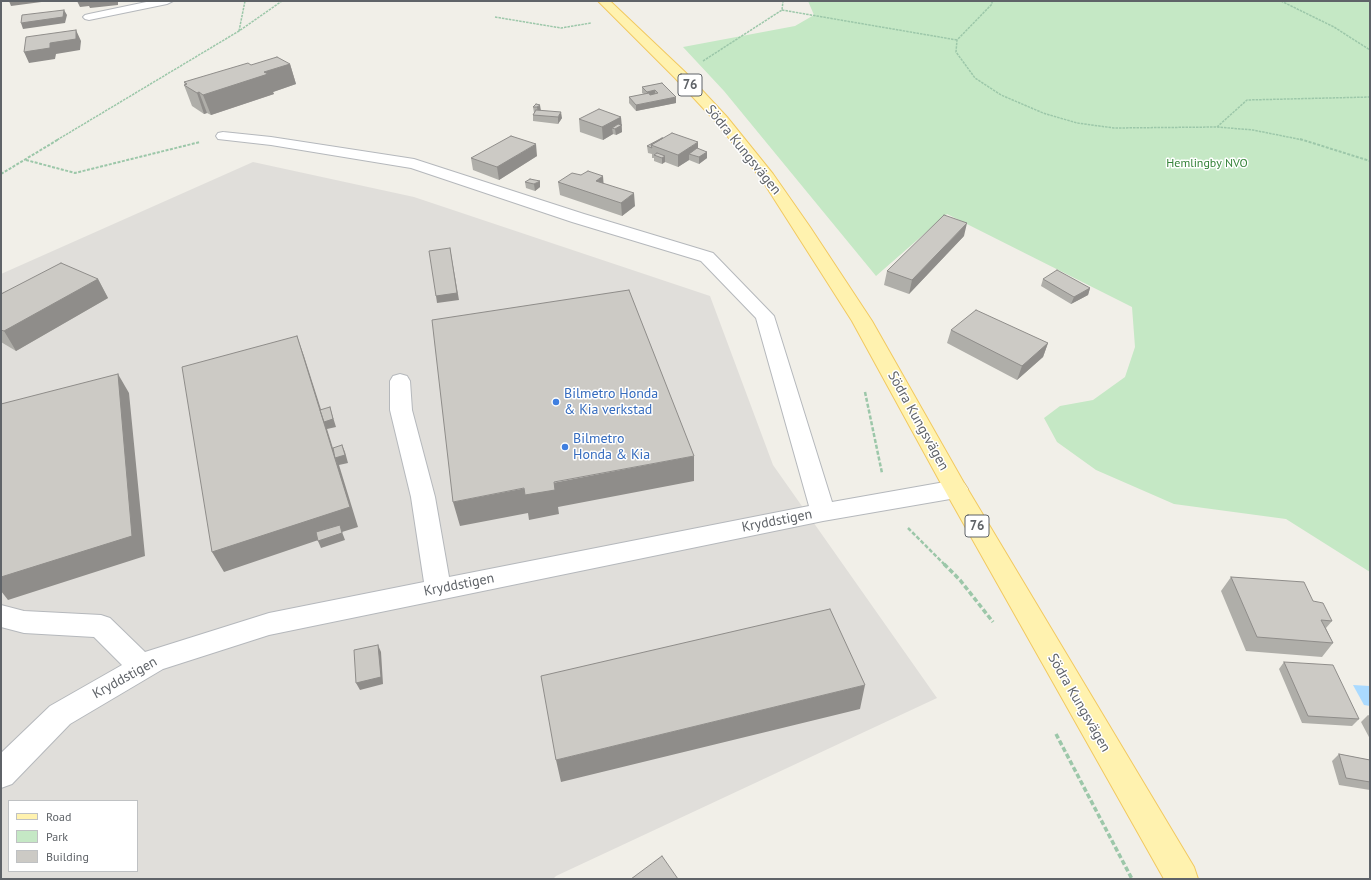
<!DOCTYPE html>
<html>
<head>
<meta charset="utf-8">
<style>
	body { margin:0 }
	#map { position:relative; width:1371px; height:880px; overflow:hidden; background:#f1efe8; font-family:"PT Sans",sans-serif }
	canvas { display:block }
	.frame { position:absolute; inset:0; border:2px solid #5f6368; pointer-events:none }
	.legend { position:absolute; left:8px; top:800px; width:130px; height:72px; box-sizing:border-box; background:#fff; border:1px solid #bfc1c3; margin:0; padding:5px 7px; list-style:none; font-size:12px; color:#5f6368 }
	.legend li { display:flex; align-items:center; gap:8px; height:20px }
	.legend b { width:20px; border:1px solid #bfc1c3 }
</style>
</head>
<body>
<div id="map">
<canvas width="1371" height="880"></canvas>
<div class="frame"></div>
<ul class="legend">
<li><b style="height:5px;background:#fff2af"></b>Road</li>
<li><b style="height:11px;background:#c5e8c5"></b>Park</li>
<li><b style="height:11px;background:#cccac5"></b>Building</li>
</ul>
</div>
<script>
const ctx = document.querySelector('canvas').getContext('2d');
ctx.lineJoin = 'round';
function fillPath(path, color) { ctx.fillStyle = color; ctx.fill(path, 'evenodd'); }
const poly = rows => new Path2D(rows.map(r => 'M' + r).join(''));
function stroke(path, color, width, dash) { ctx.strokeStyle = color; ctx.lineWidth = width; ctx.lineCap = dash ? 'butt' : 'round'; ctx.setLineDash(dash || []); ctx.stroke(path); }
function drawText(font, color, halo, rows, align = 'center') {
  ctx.font = font + ' "PT Sans",sans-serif'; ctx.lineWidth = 3; ctx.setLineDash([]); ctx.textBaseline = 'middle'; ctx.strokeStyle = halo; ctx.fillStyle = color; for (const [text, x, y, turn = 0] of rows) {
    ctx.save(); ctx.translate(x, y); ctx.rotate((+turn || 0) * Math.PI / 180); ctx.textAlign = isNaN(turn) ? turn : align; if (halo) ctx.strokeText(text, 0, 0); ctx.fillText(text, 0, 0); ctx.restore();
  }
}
fillPath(poly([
	[253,162,414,197,710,296,773,465,937,698,556,876,553,879,1,879,1,274],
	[9,801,137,801,137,871,9,871]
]), '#e0deda');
fillPath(poly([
	[808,1,1370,1,1370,572,1286,519,1174,504,1096,470,1057,442,1044,418,1060,406,1093,400,1125,377,1135,347,1132,307,947,214,876,276,724,91,683,47,795,26,814,15]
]), '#c5e8c5');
fillPath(poly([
	[1353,685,1370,686,1370,706,1364,705]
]), '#aadaff');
const minor = poly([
	[151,1,173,1,167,4,89,20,85,19,83,17,85,15,89,14,151,1],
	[223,132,271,137,414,159,584,214,713,253,774,316,832,502,956,480,964,483,968,489,964,495,956,498,823,521,269,635,163,669,70,724,12,784,1,788,1,753,50,706,122,665,94,637,24,633,1,627,1,605,24,611,101,615,110,618,145,652,269,613,424,582,411,497,390,410,390,381,393,376,400,374,407,376,410,381,412,410,435,497,449,577,809,506,756,318,701,261,572,222,411,168,271,145,218,139,216,136,218,133,223,132]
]);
const major = poly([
	[598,1,610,1,685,72,727,117,773,174,810,227,872,321,964,483,1194,867,1198,879,1164,879,944,489,852,321,762,180,717,123,675,78,598,1]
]);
stroke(minor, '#b5b8bc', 2);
stroke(major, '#f2c960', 2);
stroke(poly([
	[992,1,992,4,957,40,956,52,975,78,1001,95,1043,113,1077,123,1114,128,1217,127,1253,130,1303,140],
	[1281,1,1334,27,1370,50],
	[782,10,957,40],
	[495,17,561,28,591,23],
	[239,31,245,1],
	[703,61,782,10,783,1],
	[1217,127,1247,100,1370,97],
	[57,140,239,31,282,1]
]), '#9cc7a9', 1.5, [2.5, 1]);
stroke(poly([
	[1300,139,1370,161],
	[26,160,75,173,200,142],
	[1,174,59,139]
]), '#9cc7a9', 2, [3, 1.5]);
stroke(poly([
	[865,392,882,473],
	[908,528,945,565]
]), '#9cc7a9', 2.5, [4, 2]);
stroke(poly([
	[944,564,960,580,993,622],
	[1056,734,1132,879]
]), '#9cc7a9', 3.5, [5, 2.5]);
fillPath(minor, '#fff');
fillPath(major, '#fff2af');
fillPath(poly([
	[290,64,296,84,273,92,274,94,211,115,207,113,204,114,192,106,184,85,185,85,184,82,251,65],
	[662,83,676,103,636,111,629,103,629,97,644,94,642,93,642,87],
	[536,104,541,111,562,118,558,124,533,121,533,115,534,113,533,107],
	[621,117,622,132,616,135,613,134,603,140,580,132,579,119],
	[662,138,707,152,707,158,699,164,689,160,678,167,665,162,662,164,654,161,654,158,652,158,652,154,648,153,647,146],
	[537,156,499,180,473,170,471,158],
	[581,175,603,176,603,183,635,206,622,216,560,195,558,182],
	[530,179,540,187,535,191,526,188,525,182],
	[964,236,909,294,884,285,887,271],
	[98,279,108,298,16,351,1,342,1,294],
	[1043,279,1090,288,1088,295,1071,304,1041,286],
	[951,330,1048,343,1043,357,1017,380,947,343],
	[1231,577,1313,601,1332,621,1326,628,1333,643,1322,657,1246,651,1221,591],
	[1284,662,1359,719,1352,726,1302,723,1279,669],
	[1368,715,1370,716,1370,739,1361,722],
	[1339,754,1370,760,1370,790,1339,785,1332,761]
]), '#afaea9');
fillPath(poly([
	[9,1,49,1,11,6],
	[77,1,118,1,118,5,90,8,89,6,80,7],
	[64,10,67,15,65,23,23,29,21,23],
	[76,30,81,41,80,50,56,54,55,59,29,63,24,52,50,43],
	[290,64,296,84,273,92,274,94,211,115,203,95,264,72],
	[655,90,655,96,647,98,647,92],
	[199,92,207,113,204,114,197,93],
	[676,97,676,103,636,111,636,105],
	[540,105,541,111,538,114,537,107],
	[561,112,562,118,558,124,558,117],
	[621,117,622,132,616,135,615,129,612,128,613,134,603,140,602,127],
	[698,142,698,154,689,154,689,160,678,167,678,155],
	[536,144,537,156,499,180,497,167],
	[707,152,707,158,699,164,699,157],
	[665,156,665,162,662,164,662,158],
	[603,176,604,189,596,181],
	[540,181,540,187,535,191,534,184],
	[634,193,635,206,622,216,621,203],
	[967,223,964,236,909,294,912,280],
	[450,248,459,300,437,303,436,296],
	[98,279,108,298,16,351,4,331],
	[1090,288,1088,295,1071,304,1074,297],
	[297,336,304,356,325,422,330,407,332,414,336,427,327,429,336,458,342,445,345,452,348,463,339,465,358,527,342,532,345,540,321,548,318,541,342,532,224,572,212,552],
	[1048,343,1043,357,1017,380,1022,366],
	[118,374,129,393,145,556,8,600,1,591,1,577],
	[694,456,694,481,558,507,559,514,529,520,528,513,460,526,453,502],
	[378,645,381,652,383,684,360,690,356,683],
	[865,685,860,709,561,782,556,760]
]), '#8f8d8a');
const building = poly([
	[64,10,63,17,21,23,22,15,64,10],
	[76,30,76,39,50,43,50,48,24,52,26,37,76,30],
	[277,57,290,64,264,72,268,74,203,95,199,92,197,93,184,85,187,84,184,82,248,63,251,65,277,57],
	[662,83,676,97,636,105,629,97,649,93,650,95,658,93,655,90,647,92,642,87,662,83],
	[536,104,540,105,537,107,533,107,536,104],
	[599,109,621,117,602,127,579,119,599,109],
	[536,110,561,112,558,117,533,115,536,110],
	[618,124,622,125,615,129,612,128,618,124],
	[672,133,698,142,678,155,651,145,672,133],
	[511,136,536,144,497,167,471,158,511,136],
	[662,138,663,138,651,145,652,148,647,146,662,138],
	[697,148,707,152,699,157,689,154,697,148],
	[657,153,665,156,662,158,654,155,657,153],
	[588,171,603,176,596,181,634,193,621,203,558,182,572,173,581,175,588,171],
	[530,179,540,181,534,184,525,182,530,179],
	[944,215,967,223,912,280,887,271,944,215],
	[450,248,457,293,436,296,429,251,450,248],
	[61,263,98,279,4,331,1,330,1,294,61,263],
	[1057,270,1090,288,1074,297,1043,279,1057,270],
	[629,290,694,456,554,482,555,490,525,495,524,488,453,502,432,320,629,290],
	[976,310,1048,343,1022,366,951,330,976,310],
	[297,336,350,507,212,552,182,367,297,336],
	[118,374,132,536,1,577,1,404,118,374],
	[330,407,333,419,324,422,320,410,330,407],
	[342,445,345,455,335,458,333,448,342,445],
	[340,525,342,533,318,541,316,532,340,525],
	[1231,577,1304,582,1313,601,1323,603,1332,621,1321,620,1333,643,1257,637,1231,577],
	[830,609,865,685,556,760,541,676,830,609],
	[378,645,381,677,356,683,354,650,378,645],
	[1284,662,1333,665,1359,719,1308,716,1284,662],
	[1339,754,1370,760,1370,782,1346,778,1339,754],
	[662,856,678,879,631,879,662,856]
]);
fillPath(building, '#cccac5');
stroke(building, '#8f8d8a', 1);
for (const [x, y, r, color] of [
	[556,402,4,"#3f7fe0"],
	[565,447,4,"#3f7fe0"]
]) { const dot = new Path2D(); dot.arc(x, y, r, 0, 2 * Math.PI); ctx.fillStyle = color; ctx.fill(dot); stroke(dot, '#fff', 1.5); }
drawText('12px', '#348238', '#fff', [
	["Hemlingby NVO",1207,164]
]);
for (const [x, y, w] of [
	[690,85,24],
	[977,526,24]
]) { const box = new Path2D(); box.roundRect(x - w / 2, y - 11, w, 22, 3); ctx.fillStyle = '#fff'; ctx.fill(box); stroke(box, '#5f6368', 1); }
drawText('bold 13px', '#5f6368', null, [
	["76",690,85],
	["76",977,526]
]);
drawText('14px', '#5f6368', '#fff', [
	["Södra Kungsvägen",743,150,51],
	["Södra Kungsvägen",918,421,61],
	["Kryddstigen",777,521,-11],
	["Kryddstigen",459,585,-11],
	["Kryddstigen",125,678,-29],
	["Södra Kungsvägen",1079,703,60]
]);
drawText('14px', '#366cbe', '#fff', [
	["Bilmetro Honda",564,394],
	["& Kia verkstad",564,410],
	["Bilmetro",573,439],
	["Honda & Kia",573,455]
], 'left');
</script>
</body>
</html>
